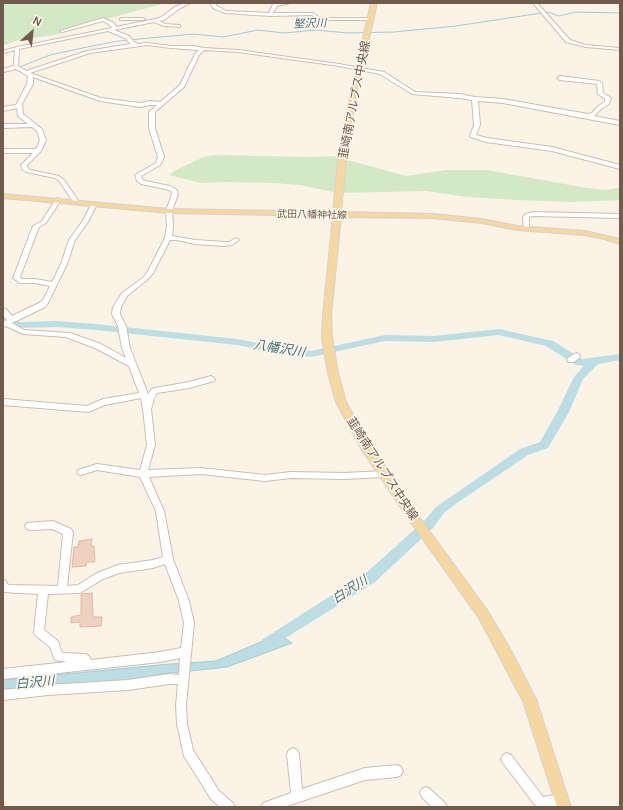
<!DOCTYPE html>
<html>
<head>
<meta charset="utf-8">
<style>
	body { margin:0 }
	#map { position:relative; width:623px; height:810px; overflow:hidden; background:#fbf3e6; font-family:Manrope,sans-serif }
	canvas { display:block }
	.frame { position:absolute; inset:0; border:4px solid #725a4c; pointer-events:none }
	.north { position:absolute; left:12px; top:12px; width:40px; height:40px; -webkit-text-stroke:3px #fef7ec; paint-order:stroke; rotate:27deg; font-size:11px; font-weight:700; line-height:16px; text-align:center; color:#725a4c }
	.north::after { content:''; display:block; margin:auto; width:14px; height:18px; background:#725a4c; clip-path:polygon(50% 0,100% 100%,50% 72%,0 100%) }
</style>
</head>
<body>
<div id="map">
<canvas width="623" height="810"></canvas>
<div class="frame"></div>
<div class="north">N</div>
</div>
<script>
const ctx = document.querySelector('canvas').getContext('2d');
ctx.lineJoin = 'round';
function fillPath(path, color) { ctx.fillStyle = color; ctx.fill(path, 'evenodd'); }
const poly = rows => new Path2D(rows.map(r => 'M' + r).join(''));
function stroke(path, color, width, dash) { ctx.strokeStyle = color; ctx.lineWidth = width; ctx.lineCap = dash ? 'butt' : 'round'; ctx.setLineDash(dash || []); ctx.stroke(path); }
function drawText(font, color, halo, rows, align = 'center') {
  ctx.font = font + ' Manrope,"Noto Sans JP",sans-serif'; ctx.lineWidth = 3.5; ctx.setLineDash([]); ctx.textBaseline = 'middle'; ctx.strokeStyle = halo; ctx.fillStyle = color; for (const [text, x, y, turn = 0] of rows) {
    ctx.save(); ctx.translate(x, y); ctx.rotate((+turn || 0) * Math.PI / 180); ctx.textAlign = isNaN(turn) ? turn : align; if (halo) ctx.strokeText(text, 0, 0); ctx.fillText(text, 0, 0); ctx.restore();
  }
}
fillPath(poly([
	[3,3,166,3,99,21,54,35,18,40,3,46],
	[215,155,310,157,333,156,406,176,446,170,487,170,581,187,605,190,620,188,620,200,571,202,518,200,467,197,426,191,337,193,300,185,275,183,224,182,201,183,169,175,176,170,204,157]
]), '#d3e8c5');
const water = poly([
	[279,634,292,643,227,667,162,674,114,683,3,690,3,680,170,664,216,661,279,634]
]);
fillPath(water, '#bbdde3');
stroke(water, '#a2ccd4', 1);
stroke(poly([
	[17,68,50,55,92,46,118,41,193,34,223,37,258,30,284,33,316,30,348,33,394,32,456,26,548,12,559,16,576,12,620,13],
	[3,73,13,69]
]), '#a2ccd4', 1);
fillPath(poly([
	[3,313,6,314,10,318,20,322,56,321,96,324,237,339,278,347,311,351,385,335,434,336,499,329,553,341,582,359,620,354,620,360,598,364,583,379,569,412,548,448,528,455,457,503,444,513,433,528,375,582,268,649,263,647,261,643,263,639,365,574,425,520,436,507,520,449,540,442,557,412,574,377,584,366,576,365,546,346,499,335,434,342,385,341,311,357,278,353,237,345,96,330,56,327,19,328,3,322,3,313]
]), '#bbdde3');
const building = poly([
	[92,539,91,546,94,546,95,562,87,562,86,566,72,567,74,547,78,547,79,541,92,539],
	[92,593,93,617,102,617,101,626,80,627,80,622,71,623,71,617,81,615,81,594,92,593]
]);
fillPath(building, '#eed2bf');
stroke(building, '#e0b9a0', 1);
const minor = poly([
	[184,3,190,3,179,9,164,20,159,21,165,24,180,25,180,27,164,26,154,22,114,30,129,36,134,42,138,44,147,43,171,46,194,46,203,48,238,50,339,64,384,72,415,92,459,94,475,97,503,99,588,114,592,113,597,107,605,102,605,99,598,94,597,84,560,80,557,78,560,76,599,81,602,83,603,93,611,98,609,104,601,109,594,116,620,121,620,125,503,103,478,101,480,125,476,135,487,138,552,147,620,165,620,169,552,151,486,142,471,137,470,136,474,125,472,100,459,98,412,94,380,74,339,66,238,52,204,50,199,55,184,87,155,112,155,128,164,157,160,165,141,176,143,180,145,181,170,186,177,190,178,194,172,211,173,225,172,236,195,240,224,242,229,242,236,238,239,240,232,245,224,246,195,244,177,240,170,240,153,273,148,279,127,296,121,307,120,314,126,326,130,348,148,394,152,389,155,388,189,382,211,376,215,379,214,381,189,388,157,393,155,396,151,409,155,445,148,470,201,468,265,475,291,472,344,473,384,471,387,472,388,474,387,476,384,477,344,479,291,478,265,481,201,474,149,477,164,511,173,559,189,601,194,623,186,705,187,724,193,750,219,791,233,803,235,807,220,807,211,799,184,756,177,724,176,705,178,684,169,684,128,690,48,695,3,700,3,690,48,685,128,680,169,674,179,675,180,658,160,662,3,679,3,669,67,662,55,660,50,647,35,635,34,632,38,594,3,592,3,580,6,581,8,585,58,586,63,534,52,529,30,530,27,529,25,526,27,523,53,521,71,529,73,532,67,586,78,585,97,573,118,565,153,560,163,557,156,511,140,477,97,470,81,475,78,474,77,472,78,470,97,464,140,470,147,445,143,409,141,398,105,405,88,412,3,405,3,399,87,406,103,399,139,393,129,366,95,348,66,337,23,334,6,326,3,327,3,322,7,320,3,315,3,309,6,309,12,316,39,303,43,300,50,286,35,283,20,283,13,278,33,226,42,221,56,199,58,198,61,200,46,223,39,227,20,277,22,279,35,279,52,282,61,264,69,240,82,222,92,203,96,203,97,204,88,222,75,240,67,264,48,303,45,307,12,323,24,330,70,333,101,344,126,358,122,348,118,326,112,314,113,307,122,293,144,277,148,271,165,238,167,225,166,211,172,194,171,191,166,189,141,184,137,181,135,175,156,163,158,157,149,128,149,112,157,105,150,105,140,107,100,101,33,77,33,84,22,104,23,114,42,129,46,140,41,151,27,165,27,167,30,170,59,176,64,180,79,202,76,204,74,203,60,182,55,178,26,172,22,169,21,165,33,153,3,153,3,149,36,149,40,140,37,131,32,127,3,128,3,124,28,124,18,116,17,108,3,111,3,107,16,105,27,84,28,76,16,69,3,72,3,69,14,66,15,50,3,53,3,51,17,47,112,28,110,25,103,21,62,32,60,31,103,18,114,23,116,27,160,18,175,7,184,3],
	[108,31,125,38,131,44,87,51,26,71,18,66,19,49,108,31],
	[147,45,171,48,199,50,195,54,180,85,160,102,150,101,140,103,101,98,30,73,90,53,147,45],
	[165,564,179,601,184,623,181,648,160,652,91,660,89,656,85,654,62,653,58,641,44,630,48,594,80,593,103,579,119,573,153,568,165,564],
	[210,3,214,3,217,6,226,11,269,13,273,4,290,3,277,6,273,13,313,13,320,18,371,18,373,19,371,20,319,20,312,15,270,16,225,13,213,8,210,3],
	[533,3,537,3,570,40,586,45,620,48,620,50,586,47,566,42,533,3],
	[122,18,143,18,145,19,143,20,120,20,120,19,122,18],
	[533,212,620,214,620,218,533,216,529,217,529,229,528,230,524,230,523,217,526,214,533,212],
	[576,353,579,354,580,356,579,358,574,362,568,362,567,360,568,358,576,353],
	[293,748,297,750,299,754,302,789,365,768,397,765,401,767,403,771,401,775,397,777,365,780,284,807,261,807,263,803,291,793,287,754,289,750,293,748],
	[507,753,511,755,543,797,562,794,566,796,568,800,566,804,555,807,539,807,535,805,503,763,501,759,503,755,507,753],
	[426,787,430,789,445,803,447,807,432,807,422,797,420,793,422,789,426,787]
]);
const major = poly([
	[371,3,377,3,354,105,347,152,341,212,432,214,482,219,517,226,585,231,620,239,620,244,604,239,585,235,517,230,482,223,432,218,341,217,331,315,332,338,338,373,346,402,370,444,420,518,487,610,510,649,536,699,571,807,557,807,523,701,479,618,412,524,362,450,336,402,328,373,322,338,323,315,333,216,169,213,3,198,3,194,169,209,333,212,339,152,348,105,371,3]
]);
stroke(minor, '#cebdb0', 2);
stroke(major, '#d8d1cd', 2);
fillPath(minor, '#fff');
fillPath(major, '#f5d7a2');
drawText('10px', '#725a4c', '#fef7ec', [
	["武田八幡神社線",312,215,1]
]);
drawText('italic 11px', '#44737e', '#fef7ec', [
	["堅沢川",310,24,-2]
]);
drawText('12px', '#725a4c', '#fef7ec', [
	["韮崎南アルプス中央線",355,100,-79],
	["韮崎南アルプス中央線",382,469,57]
]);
drawText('italic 13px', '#44737e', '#fef7ec', [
	["八幡沢川",279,349,9],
	["白沢川",350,590,-33],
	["白沢川",35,683,-5]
]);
</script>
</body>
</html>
